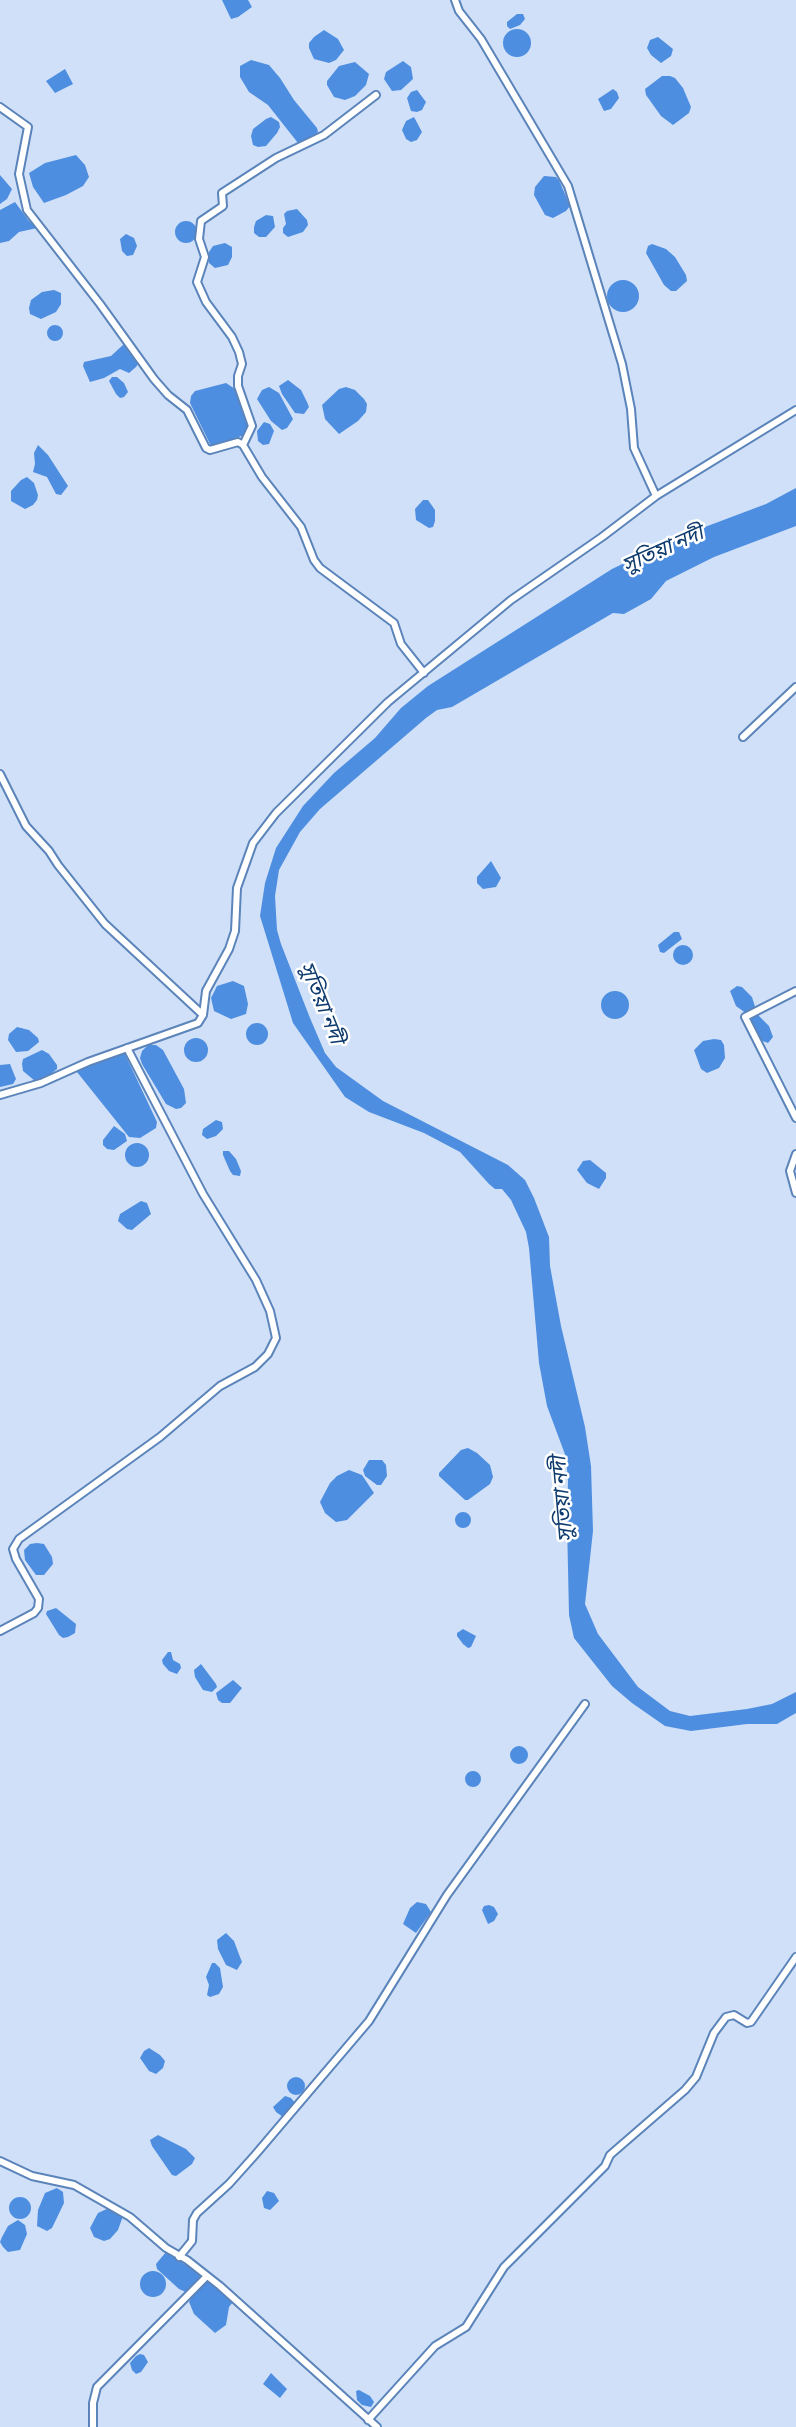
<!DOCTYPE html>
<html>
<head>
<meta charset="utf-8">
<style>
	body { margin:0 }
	canvas { display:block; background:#cfe0f8 }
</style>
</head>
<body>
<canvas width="796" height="2427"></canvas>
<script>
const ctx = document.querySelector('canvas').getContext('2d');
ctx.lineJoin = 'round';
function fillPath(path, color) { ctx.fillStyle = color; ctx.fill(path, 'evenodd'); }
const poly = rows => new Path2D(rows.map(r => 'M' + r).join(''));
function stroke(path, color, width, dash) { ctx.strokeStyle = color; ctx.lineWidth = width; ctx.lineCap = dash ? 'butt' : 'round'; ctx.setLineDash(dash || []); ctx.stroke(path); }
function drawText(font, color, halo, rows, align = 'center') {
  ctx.font = font + ' Bitter,"Noto Sans Bengali",serif'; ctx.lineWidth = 5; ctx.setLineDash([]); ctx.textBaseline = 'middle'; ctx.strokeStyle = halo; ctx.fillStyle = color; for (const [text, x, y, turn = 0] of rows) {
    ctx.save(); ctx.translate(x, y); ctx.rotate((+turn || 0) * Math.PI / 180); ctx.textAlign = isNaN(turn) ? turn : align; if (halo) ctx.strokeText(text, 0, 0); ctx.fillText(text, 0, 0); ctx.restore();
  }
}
fillPath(poly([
	[222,0,248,0,252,7,238,17,231,19],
	[517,14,523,14,525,19,520,25,510,29,507,26,507,22],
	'503 43a14 14 0 1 1 28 0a14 14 0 1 1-28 0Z',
	[324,30,338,39,344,50,336,60,329,63,314,59,309,48,309,43,314,37],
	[658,37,673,49,671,56,661,63,651,55,647,48,650,40],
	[251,60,269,65,280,78,294,100,317,128,318,132,313,138,298,143,268,105,249,92,240,77,240,66],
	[403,61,411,67,413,79,401,90,392,91,384,79,386,72],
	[355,62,369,74,366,85,355,96,345,100,334,97,327,85,327,81,339,66],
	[65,69,73,84,55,93,46,81],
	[662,76,670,76,675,78,683,88,691,107,689,113,673,125,661,116,646,95,645,89],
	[613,89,617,92,619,98,611,109,604,111,598,99],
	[417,90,426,102,422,110,417,112,411,111,407,98,411,92],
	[271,117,279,122,280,127,277,133,266,146,258,147,253,145,251,136,253,129,266,119],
	[414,117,422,132,417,140,411,142,406,139,402,130,406,121],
	[76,155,85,165,89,177,83,186,66,195,44,203,33,187,29,173,45,163],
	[0,175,12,189,7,199,0,204],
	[544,176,556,177,559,180,570,206,566,211,553,218,545,215,534,195,535,187],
	[15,202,29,221,37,228,19,232,9,241,0,243,0,210],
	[297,209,307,220,308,225,303,232,288,237,283,233,283,228,286,224,284,214,287,211],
	[266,215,273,216,275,227,266,237,259,237,254,233,254,227,256,221],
	'175 232a11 11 0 1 1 22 0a11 11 0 1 1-22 0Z',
	[126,234,134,238,137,246,133,255,127,256,122,251,120,239],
	[225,243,232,247,232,257,228,265,215,268,209,263,209,252,213,246],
	[652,244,666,249,675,257,686,275,687,281,676,291,671,291,664,285,646,253,648,246],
	'607 296a16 16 0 1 1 32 0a16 16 0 1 1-32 0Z',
	[54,290,61,293,61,304,56,312,41,319,30,314,29,308,31,300,42,292],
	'47 333a8 8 0 1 1 16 0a8 8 0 1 1-16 0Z',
	[124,344,139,363,136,367,129,373,120,369,104,378,90,382,83,366,84,362,111,356],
	[112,377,117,377,124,383,128,392,124,397,120,398,116,394,109,381],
	[288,380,301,390,307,402,309,407,304,414,295,413,282,394,279,386],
	[226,383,238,391,249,425,245,435,211,446,190,403,191,396,195,391],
	[269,387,279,393,293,419,287,428,282,430,271,421,257,399,262,390],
	[346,387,355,390,364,399,367,404,366,412,358,421,339,434,325,419,322,405,339,389],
	[264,422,270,424,274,431,269,444,263,445,258,441,257,431],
	[38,445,48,455,68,486,61,495,56,494,47,477,33,472,35,464,34,453],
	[27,477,34,483,38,495,37,500,33,505,25,509,11,501,11,491,21,480],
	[796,488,796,526,714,557,666,581,651,599,624,614,613,613,452,707,437,710,426,718,320,809,300,832,279,870,275,896,277,930,281,944,310,1018,325,1053,336,1067,383,1101,508,1165,525,1180,534,1198,549,1237,550,1266,561,1326,585,1427,591,1466,593,1531,585,1604,598,1634,638,1687,670,1711,690,1716,747,1709,772,1704,796,1692,796,1713,777,1724,747,1724,691,1731,665,1726,632,1703,612,1686,574,1638,569,1615,567,1522,568,1481,566,1457,547,1406,539,1363,529,1248,526,1232,511,1200,502,1189,495,1189,489,1184,460,1152,424,1133,369,1112,345,1097,293,1023,260,916,265,883,276,848,303,806,334,773,375,738,401,708,428,686,612,569,681,536,766,504],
	[423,500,428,500,435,510,435,521,433,527,429,528,416,520,415,509],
	[491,861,501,878,496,887,483,889,477,883,477,877],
	[674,932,679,932,682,939,664,953,660,952,658,945],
	'673 955a10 10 0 1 1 20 0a10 10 0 1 1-20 0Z',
	[233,981,244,986,248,1004,246,1014,231,1019,214,1011,211,998,217,986],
	[737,986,742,987,752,997,756,1010,747,1014,736,1006,730,991],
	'601 1005a14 14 0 1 1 28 0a14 14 0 1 1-28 0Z',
	[753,1014,758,1015,769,1026,773,1037,768,1043,760,1040,751,1021],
	'246 1034a11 11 0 1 1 22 0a11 11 0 1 1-22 0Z',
	[17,1027,29,1030,38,1038,39,1042,28,1051,16,1052,8,1040,9,1034],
	'184 1050a12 12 0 1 1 24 0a12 12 0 1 1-24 0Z',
	[714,1039,721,1040,724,1045,725,1058,719,1068,707,1073,701,1069,694,1050,703,1041],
	[148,1045,156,1045,163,1050,184,1089,186,1103,181,1108,176,1109,166,1104,142,1064,140,1058,142,1051],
	[42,1050,49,1054,57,1065,57,1069,47,1077,35,1081,23,1071,22,1064,23,1059],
	[124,1052,157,1122,156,1128,140,1138,129,1137,77,1072,77,1069],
	[10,1064,16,1079,13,1084,0,1087,0,1065],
	[216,1120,222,1122,223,1129,216,1136,207,1139,202,1135,203,1129],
	[114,1126,125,1134,127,1141,114,1150,107,1149,103,1145,103,1140],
	'125 1155a12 12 0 1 1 24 0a12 12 0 1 1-24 0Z',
	[223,1151,229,1151,236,1159,241,1171,240,1176,233,1175,230,1171,223,1155],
	[590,1160,606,1173,606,1178,599,1189,587,1183,577,1170,583,1161],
	[141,1201,147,1203,151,1214,132,1230,127,1229,118,1221,120,1214],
	[468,1448,477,1453,490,1465,493,1477,490,1484,468,1500,465,1500,439,1476,439,1473,461,1450],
	[369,1460,382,1460,386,1465,387,1476,381,1485,377,1485,365,1476,363,1470],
	[349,1470,362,1475,374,1493,347,1520,336,1522,325,1513,320,1502,330,1483,337,1476],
	'455 1520a8 8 0 1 1 16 0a8 8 0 1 1-16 0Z',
	[37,1543,44,1544,52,1557,53,1564,44,1575,36,1575,25,1560,24,1550,30,1544],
	[56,1608,76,1624,75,1633,68,1637,63,1638,59,1635,46,1614,47,1611],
	[463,1629,476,1636,471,1647,468,1648,463,1644,457,1636,457,1633],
	[168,1652,171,1652,173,1660,180,1664,181,1668,177,1674,169,1671,163,1664,162,1660],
	[201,1664,216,1684,217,1687,212,1692,203,1690,195,1677,194,1670],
	[233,1680,242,1688,230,1703,222,1703,218,1700,216,1693],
	'510 1755a9 9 0 1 1 18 0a9 9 0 1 1-18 0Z',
	'465 1779a8 8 0 1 1 16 0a8 8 0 1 1-16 0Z',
	[417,1902,426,1904,431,1912,416,1933,403,1924,410,1908],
	[489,1905,494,1907,498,1914,494,1921,488,1924,482,1910,484,1906],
	[226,1933,234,1941,240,1957,242,1962,237,1970,226,1965,218,1949,217,1940],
	[212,1963,215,1963,220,1968,223,1987,219,1994,210,1997,207,1995,209,1985,206,1977],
	[149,2048,160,2055,165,2061,163,2068,156,2074,149,2071,140,2058,144,2051],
	'287 2086a9 9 0 1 1 18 0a9 9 0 1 1-18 0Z',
	[285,2096,291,2098,295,2103,283,2117,276,2112,273,2107],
	[158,2135,186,2149,195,2158,192,2164,176,2176,172,2175,152,2146,150,2140],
	[57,2188,63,2192,64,2203,52,2228,47,2231,37,2226,38,2210,45,2193],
	[267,2191,274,2193,279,2201,270,2210,264,2208,262,2198],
	'9 2208a11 11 0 1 1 22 0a11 11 0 1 1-22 0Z',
	[109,2208,123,2216,118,2230,110,2239,104,2241,94,2237,90,2228,98,2213],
	[18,2220,25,2225,27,2234,20,2250,8,2252,3,2247,0,2242,2,2237,8,2226],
	[166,2252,201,2275,188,2293,179,2289,157,2269,156,2264],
	'140 2284a13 13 0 1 1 26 0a13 13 0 1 1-26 0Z',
	[208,2280,233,2302,229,2307,226,2325,215,2333,194,2314,189,2302,194,2293],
	[140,2354,144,2355,148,2362,141,2372,136,2374,132,2370,130,2363,136,2356],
	[271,2373,287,2389,280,2398,263,2384],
	[359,2390,370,2396,374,2402,371,2407,362,2405,357,2400,356,2391]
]), '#4e8ee1');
const minor = poly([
	[455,0,459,11,481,39,568,186,622,364,631,409,634,448,656,496],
	[0,107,28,127,19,174,27,210,100,304,154,379,168,395,187,410,206,448,210,450,238,442,243,445,262,477,301,527,314,560,320,568,394,623,401,644,424,673],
	[243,445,252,426,238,386,238,376,242,364,239,352,232,337,206,302,197,282,205,257,199,239,201,221,223,206,222,193,276,158,324,135,376,95],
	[743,737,796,687],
	[0,774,26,826,49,851,58,865,105,924,203,1015],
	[796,991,745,1017,796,1118],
	[0,1095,41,1083,88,1062,198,1023,203,1015,206,991,229,949,235,931,237,888,253,843,276,813,388,702,511,600,602,537,656,496,796,410],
	[796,1154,790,1171,796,1193],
	[0,1631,34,1613,38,1608,39,1599,16,1559,13,1549,19,1539,160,1437,220,1386,255,1367,268,1354,276,1338,270,1311,256,1280,203,1194,127,1048],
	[0,2161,32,2176,74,2185,130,2217,166,2248,187,2260,220,2286,377,2427],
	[179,2257,192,2241,193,2220,197,2213,229,2184,255,2155,369,2021,447,1895,585,1704],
	[368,2420,435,2346,466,2327,504,2267,605,2166,610,2155,685,2090,696,2077,714,2033,726,2017,734,2015,747,2023,751,2022,796,1957],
	[93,2427,93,2403,97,2387,207,2276]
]);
stroke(minor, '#5b84ba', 10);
stroke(minor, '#fff', 6);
drawText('italic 21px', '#0e3a6e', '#fff', [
	["সুতিয়া নদী",663,550,-24],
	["সুতিয়া নদী",321,1003,68],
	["সুতিয়া নদী",563,1499,-95]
]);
</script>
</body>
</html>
